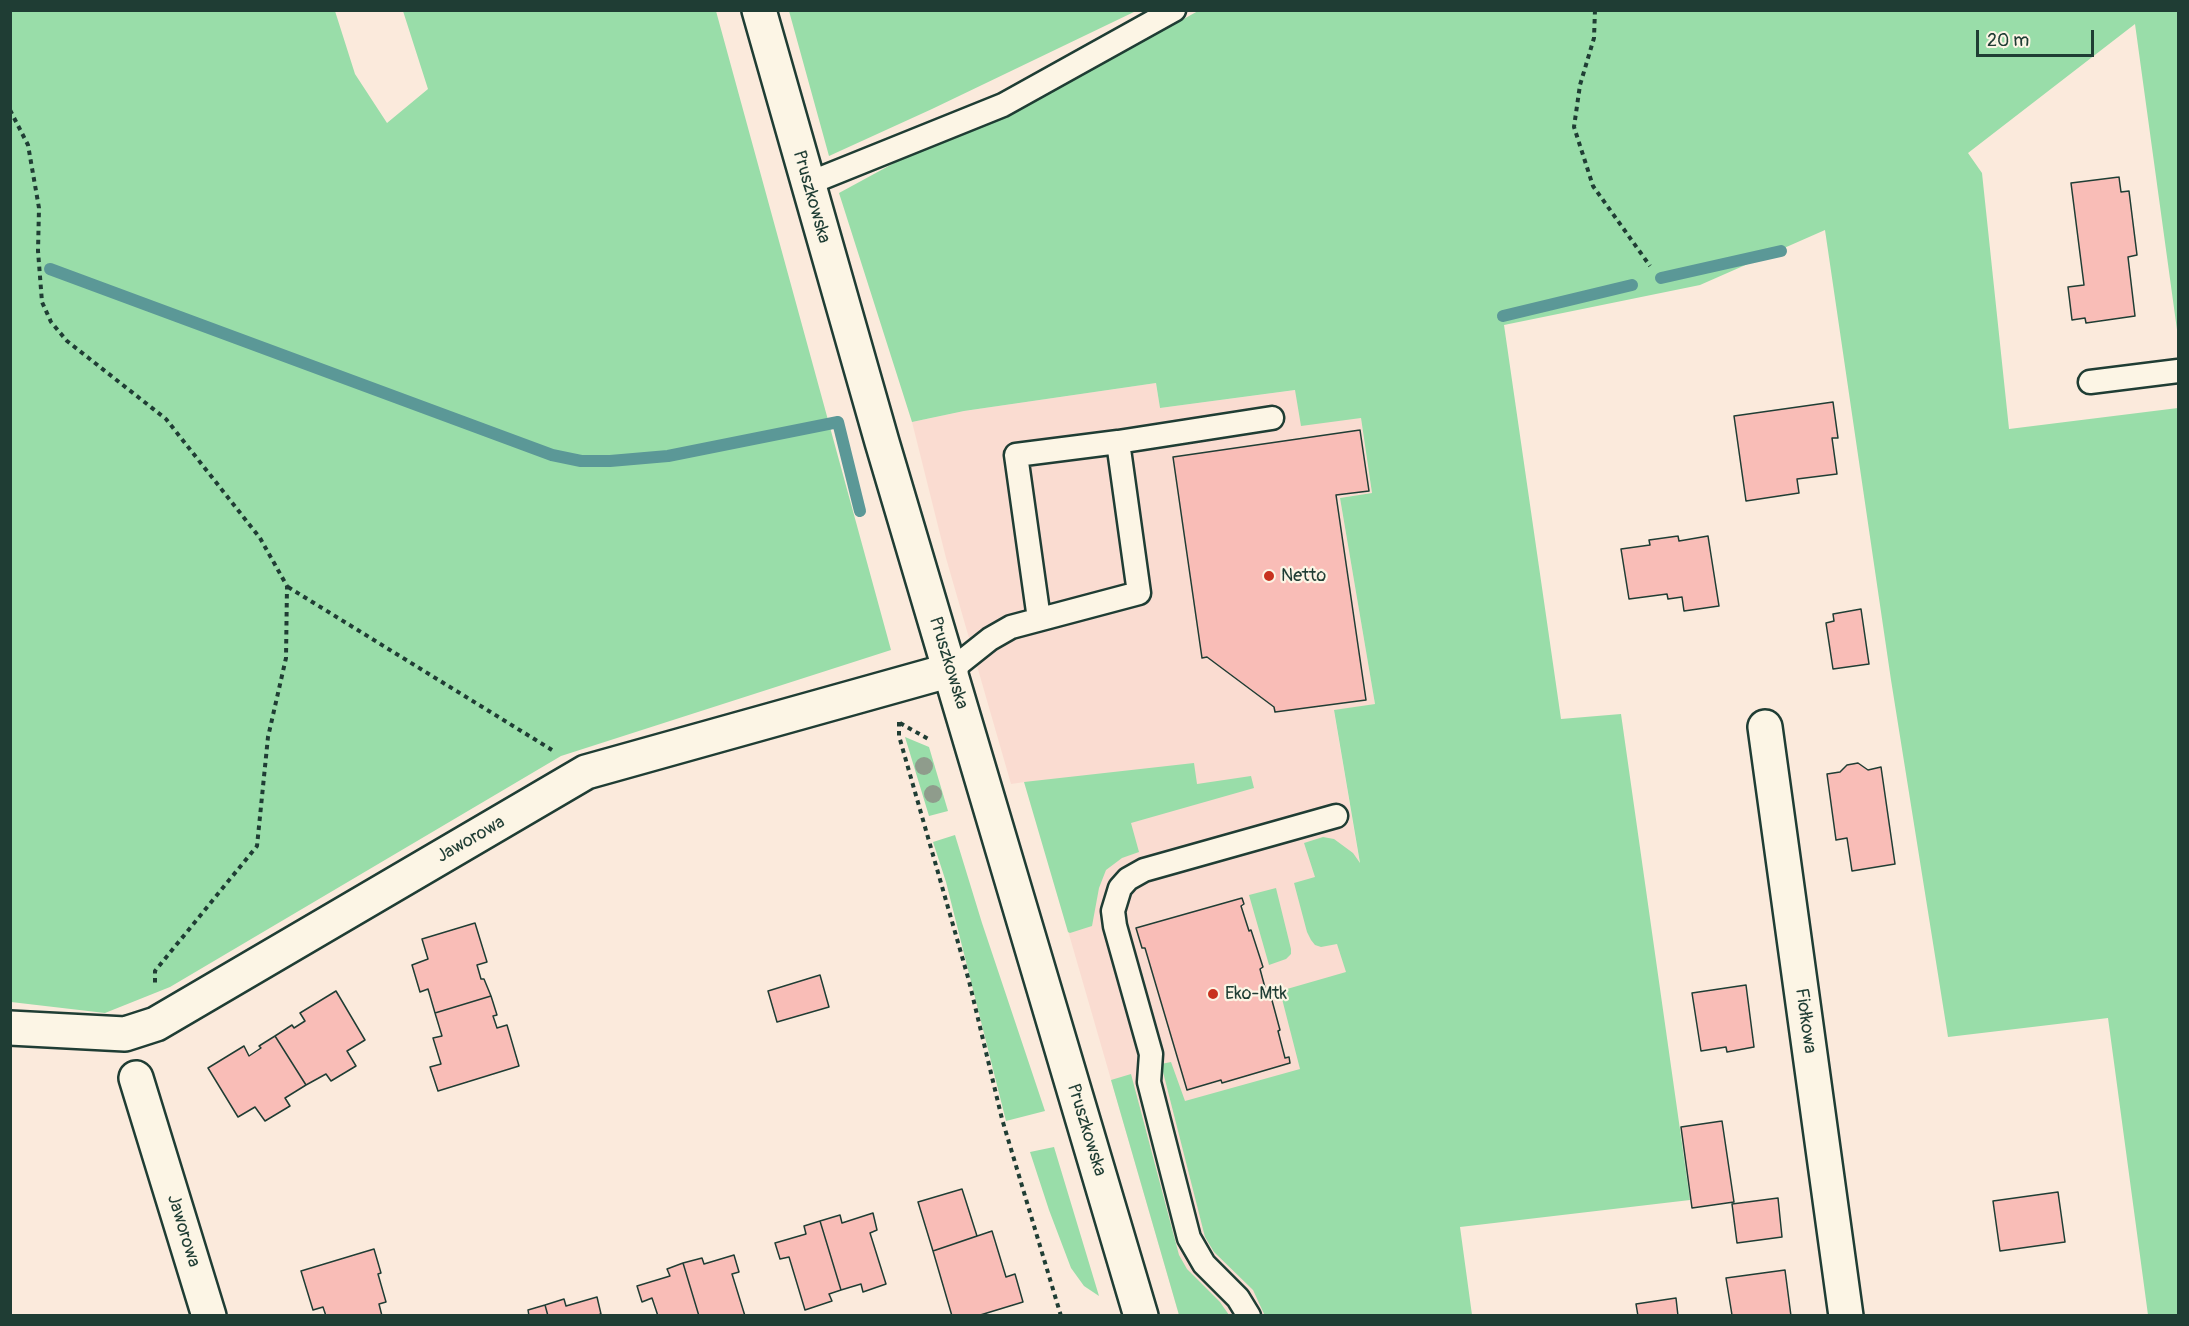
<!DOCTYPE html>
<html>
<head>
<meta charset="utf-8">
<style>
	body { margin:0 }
	#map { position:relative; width:2189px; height:1326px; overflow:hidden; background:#fbeadc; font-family:Pangolin,sans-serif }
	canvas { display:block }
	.frame { position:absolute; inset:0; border:12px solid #1f3d34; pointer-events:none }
	.scale { position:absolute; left:1976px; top:30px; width:118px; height:27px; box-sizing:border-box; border:3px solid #1f3d34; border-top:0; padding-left:8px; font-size:18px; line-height:21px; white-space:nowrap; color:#1f3d34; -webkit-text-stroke:4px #fcf5e5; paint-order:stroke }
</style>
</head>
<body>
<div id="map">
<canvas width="2189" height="1326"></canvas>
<div class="frame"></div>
<div class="scale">20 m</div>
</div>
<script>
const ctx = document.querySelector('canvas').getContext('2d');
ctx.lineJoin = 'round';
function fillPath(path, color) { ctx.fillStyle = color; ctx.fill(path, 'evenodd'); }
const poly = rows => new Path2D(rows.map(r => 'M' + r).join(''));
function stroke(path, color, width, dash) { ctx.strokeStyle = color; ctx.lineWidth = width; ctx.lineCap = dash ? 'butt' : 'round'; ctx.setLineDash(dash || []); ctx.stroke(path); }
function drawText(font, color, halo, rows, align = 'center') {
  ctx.font = font + ' Pangolin,sans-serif'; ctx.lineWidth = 4.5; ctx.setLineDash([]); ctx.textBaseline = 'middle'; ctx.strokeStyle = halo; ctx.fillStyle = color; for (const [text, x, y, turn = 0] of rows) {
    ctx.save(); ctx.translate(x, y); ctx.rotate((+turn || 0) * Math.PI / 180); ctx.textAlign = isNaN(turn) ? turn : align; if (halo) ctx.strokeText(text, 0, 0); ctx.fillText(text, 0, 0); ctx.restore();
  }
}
fillPath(poly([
	[1156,383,1160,408,1296,390,1361,418,1372,493,1340,498,1375,704,1334,711,1360,865,1472,1315,1179,1315,1025,782,1011,784,946,558,912,422,964,411]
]), '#fadcd1');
fillPath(poly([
	[11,10,335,11,355,74,387,123,428,89,403,11,716,11,891,650,561,756,170,987,105,1013,11,1002],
	[789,11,789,10,1136,11,932,109,829,156],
	[1198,11,2178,11,2178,337,2135,24,1968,153,1982,173,2009,429,2178,408,2178,1315,2148,1315,2108,1018,1948,1037,1891,680,1825,230,1700,285,1504,325,1561,719,1621,714,1690,1200,1460,1227,1472,1315,1265,1316,1253,1290,1214,1252,1205,1237,1161,1064,1171,1062,1185,1101,1300,1069,1280,991,1346,972,1337,944,1321,947,1315,945,1311,940,1307,932,1294,883,1315,877,1304,843,1323,837,1334,839,1353,853,1360,863,1334,710,1375,704,1340,498,1372,493,1361,418,1301,426,1295,390,1160,408,1156,383,964,411,912,422,839,193,931,143,1038,100],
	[905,737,929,747,948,811,929,816],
	[1194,763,1197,784,1251,776,1254,788,1131,823,1139,852,1122,858,1106,870,1099,888,1092,926,1070,933,1068,932,1024,782],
	[955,835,982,923,1045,1111,1006,1121,946,882,933,842],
	[1276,888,1291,949,1291,954,1286,959,1269,965,1249,895],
	[1131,1074,1179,1255,1187,1269,1220,1302,1229,1315,1179,1315,1111,1080],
	[1054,1147,1099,1296,1084,1286,1071,1268,1049,1210,1030,1152]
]), '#99dda9');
stroke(poly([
	[50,269,552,455,581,461,610,461,668,456,838,422,860,511],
	[1661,278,1781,251],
	[1503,316,1632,285]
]), '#5b9897', 12);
const building = poly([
	[2119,177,2121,192,2129,191,2137,255,2128,257,2135,316,2086,323,2085,318,2072,320,2068,287,2084,285,2071,183,2119,177],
	[1833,402,1838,438,1832,438,1837,474,1797,479,1799,493,1746,501,1734,416,1833,402],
	[1360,430,1369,491,1336,495,1366,700,1275,712,1274,707,1207,657,1202,658,1173,457,1360,430],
	[1678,536,1679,541,1708,536,1719,606,1684,611,1682,597,1668,599,1667,594,1629,599,1621,549,1650,545,1649,540,1678,536],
	[1861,609,1869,664,1833,669,1826,623,1834,621,1833,614,1861,609],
	[1858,763,1868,770,1881,767,1895,864,1852,871,1847,838,1836,840,1827,774,1840,772,1847,765,1858,763],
	[1242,898,1244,904,1241,906,1249,931,1251,930,1263,967,1260,969,1267,995,1270,993,1280,1030,1278,1031,1285,1058,1289,1057,1290,1063,1222,1083,1221,1080,1187,1090,1145,948,1142,948,1136,928,1242,898],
	[475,923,487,962,477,965,481,979,484,979,491,996,435,1013,428,989,420,992,412,965,428,959,422,939,475,923],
	[820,975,829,1007,777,1022,768,991,820,975],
	[1746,985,1754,1047,1727,1052,1726,1047,1701,1051,1692,993,1746,985],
	[336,991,365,1040,347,1051,356,1066,331,1081,326,1074,306,1085,275,1036,292,1025,294,1028,305,1021,300,1013,336,991],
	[491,996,497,1015,493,1016,497,1028,507,1025,519,1066,438,1091,430,1067,441,1064,433,1038,442,1036,435,1013,491,996],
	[275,1036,306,1085,285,1098,290,1106,265,1121,255,1107,238,1117,208,1068,244,1046,249,1056,261,1048,259,1046,275,1036],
	[1722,1121,1734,1202,1692,1208,1681,1127,1722,1121],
	[962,1189,977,1236,933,1251,918,1202,962,1189],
	[2058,1192,2065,1242,2000,1251,1993,1201,2058,1192],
	[1778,1198,1782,1237,1737,1243,1732,1204,1778,1198],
	[873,1213,877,1230,870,1233,886,1284,863,1292,861,1284,841,1290,820,1221,840,1215,842,1223,873,1213],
	[820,1221,841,1290,829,1294,832,1301,805,1310,789,1257,780,1259,775,1243,806,1234,804,1226,820,1221],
	[992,1231,1006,1277,1015,1274,1023,1302,977,1316,952,1316,933,1251,992,1231],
	[374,1249,381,1273,378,1274,386,1302,379,1304,382,1316,326,1316,323,1307,313,1310,301,1271,374,1249],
	[734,1255,739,1272,732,1274,745,1316,699,1316,683,1263,702,1258,704,1264,734,1255],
	[683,1263,699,1316,658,1316,652,1298,642,1302,637,1286,670,1276,667,1269,683,1263],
	[1785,1270,1791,1316,1732,1315,1726,1278,1785,1270],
	[597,1297,601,1314,595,1316,548,1316,545,1305,564,1299,566,1306,597,1297],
	[1676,1298,1678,1316,1638,1316,1636,1304,1676,1298],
	[545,1305,548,1316,529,1316,528,1310,545,1305]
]);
fillPath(building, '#f9bdb7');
stroke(building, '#1f3d34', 1.5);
const service = poly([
	[807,184,1003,105,1174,10],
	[2090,382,2178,371],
	[1118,442,1272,418],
	[951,670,990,639,1011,627,1139,593,1118,442,1016,455,1039,619],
	[1249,1316,1238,1298,1204,1264,1189,1238,1149,1082,1151,1054,1115,926,1113,911,1120,888,1128,879,1144,870,1336,816]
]);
const minor = poly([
	[1765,727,1846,1316],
	[10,1028,125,1034,156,1024,586,772,951,670],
	[136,1078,209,1316]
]);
const tertiary = poly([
	[759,10,882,442,1141,1316]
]);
stroke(service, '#1f3d34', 27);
stroke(minor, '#1f3d34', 38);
stroke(tertiary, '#1f3d34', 38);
stroke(poly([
	[1595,10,1594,38,1580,85,1574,127,1593,186,1650,266],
	[10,110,28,145,39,208,38,251,42,302,51,322,67,341,166,419,260,538,287,586,286,658,268,737,257,846,155,971,155,983],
	[288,587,552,750],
	[899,722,899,736,969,981,1002,1119,1061,1316],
	[900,723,930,740]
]), '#1f3d34', 4, [4.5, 4.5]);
stroke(service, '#fcf5e5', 22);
stroke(minor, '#fcf5e5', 33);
stroke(tertiary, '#fcf5e5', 33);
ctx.fillStyle = '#8f9c8c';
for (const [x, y] of [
	[924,766],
	[933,794]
]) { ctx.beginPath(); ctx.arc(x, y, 9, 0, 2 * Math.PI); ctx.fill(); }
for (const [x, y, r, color] of [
	[1269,576,6,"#c8321e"],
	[1213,994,6,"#c8321e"]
]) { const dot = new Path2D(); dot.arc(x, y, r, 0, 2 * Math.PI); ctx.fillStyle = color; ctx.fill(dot); stroke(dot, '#fcf5e5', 2); }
drawText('18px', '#1f3d34', '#fcf5e5', [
	["Pruszkowska",811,197,74],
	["Pruszkowska",948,663,73],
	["Jaworowa",471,840,-30],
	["Fiołkowa",1805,1021,82],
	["Pruszkowska",1086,1130,73],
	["Jaworowa",183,1231,73]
]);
drawText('18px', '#1f3d34', '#fcf5e5', [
	["Netto",1281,576],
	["Eko-Mtk",1225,994]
], 'left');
</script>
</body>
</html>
